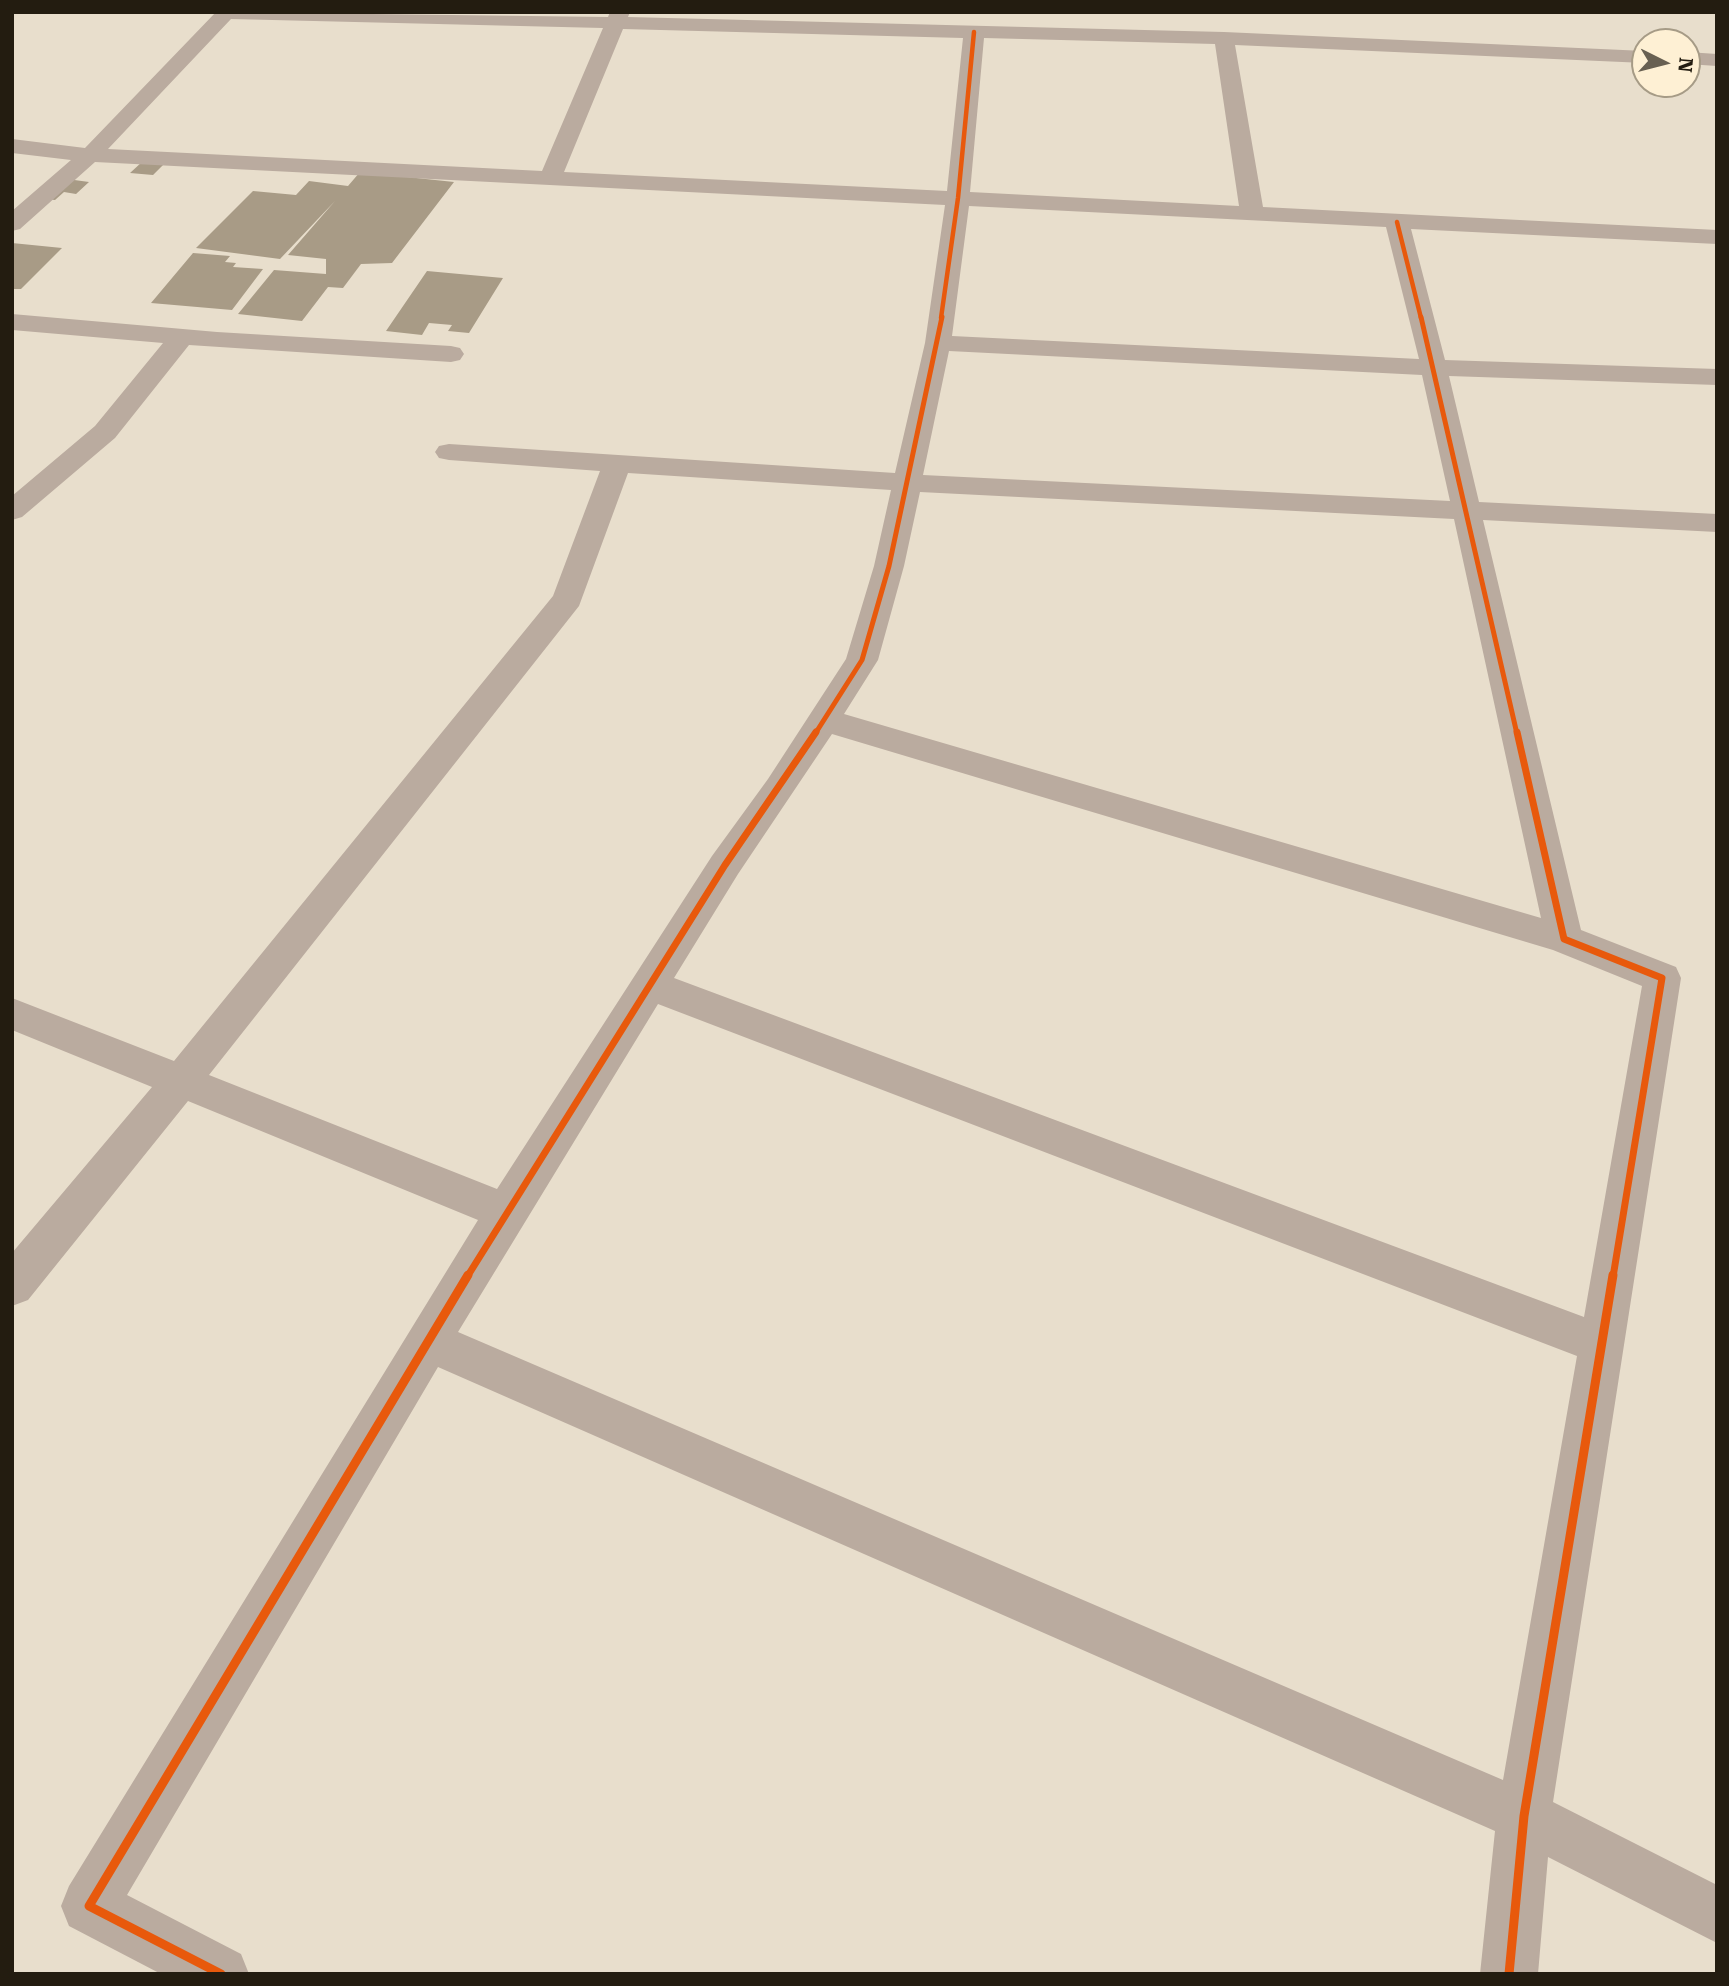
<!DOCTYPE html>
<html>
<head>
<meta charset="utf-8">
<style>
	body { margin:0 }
	#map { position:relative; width:1729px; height:1986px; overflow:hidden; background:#e8decc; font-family:"Roboto Serif",serif }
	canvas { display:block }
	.frame { position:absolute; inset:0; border:14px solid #231c10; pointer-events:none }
	.north { position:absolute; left:1631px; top:28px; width:70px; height:70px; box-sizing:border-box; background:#fef0d4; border:2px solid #a69b86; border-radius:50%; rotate:96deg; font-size:19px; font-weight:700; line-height:28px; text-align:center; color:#231c10 }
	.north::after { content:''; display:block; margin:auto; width:24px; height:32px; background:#686052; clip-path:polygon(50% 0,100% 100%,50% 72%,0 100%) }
</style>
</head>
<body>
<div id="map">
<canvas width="1729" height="1986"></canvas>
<div class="frame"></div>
<div class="north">N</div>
</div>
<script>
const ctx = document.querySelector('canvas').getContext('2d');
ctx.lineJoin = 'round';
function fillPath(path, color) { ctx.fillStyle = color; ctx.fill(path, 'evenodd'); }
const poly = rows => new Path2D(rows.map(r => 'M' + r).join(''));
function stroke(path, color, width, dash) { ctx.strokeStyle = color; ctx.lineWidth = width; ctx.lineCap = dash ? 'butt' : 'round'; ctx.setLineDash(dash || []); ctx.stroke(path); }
fillPath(poly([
	[143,161,165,163,153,175,130,173],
	[360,172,454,182,392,263,361,264,343,288,328,287,302,321,238,314,274,270,326,274,326,259,288,255,335,201,280,259,196,248,253,191,296,195,309,181,348,186],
	[67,179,89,182,76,194,64,192,55,200,45,199],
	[12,243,62,248,21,289,12,289],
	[193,253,230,256,225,262,236,263,233,267,263,269,232,310,151,303],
	[427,271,503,278,469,333,448,331,452,325,429,323,422,335,386,331]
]), '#a89b86');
fillPath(poly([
	[216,12,608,17,610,12,630,12,628,17,1224,32,1645,51,1645,63,1235,45,1263,207,1717,230,1717,244,1411,229,1445,360,1717,369,1717,385,1449,376,1479,502,1717,514,1717,532,1483,520,1581,930,1676,967,1681,978,1553,1802,1717,1885,1717,1943,1548,1857,1538,1974,1480,1974,1495,1831,438,1367,127,1895,241,1954,249,1974,161,1974,69,1926,61,1906,69,1886,478,1220,188,1101,28,1300,12,1306,12,1253,152,1087,12,1030,12,998,174,1061,553,596,600,471,449,460,439,458,435,452,439,446,449,444,895,473,925,343,945,205,95,162,20,229,12,231,12,211,71,160,12,153,12,139,85,148,216,12],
	[231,19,603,28,542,171,108,149,231,19],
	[623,29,963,38,947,191,564,172,623,29],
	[984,38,1215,44,1239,206,970,192,984,38],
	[969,206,1386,227,1419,359,952,336,969,206],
	[949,351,1422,375,1450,501,923,475,949,351],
	[628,473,891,490,874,566,846,659,768,779,712,856,497,1189,209,1075,579,606,628,473],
	[920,492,1454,519,1541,918,844,714,878,660,904,566,920,492],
	[832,734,1553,950,1642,986,1584,1317,674,978,738,874,832,734],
	[658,1004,1577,1356,1503,1780,458,1332,658,1004],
	[1687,52,1717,54,1717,66,1687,64,1687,52],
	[12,314,217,332,451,346,460,348,464,354,460,360,451,362,189,345,115,438,22,517,12,520,12,496,95,426,163,343,12,330,12,314]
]), '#baab9f');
stroke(poly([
	[1397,222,1421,318],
	[941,318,958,198,974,32]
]), '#e8590c', 4.5);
stroke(poly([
	[1421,317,1517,734],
	[815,734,862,660,889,566,942,317]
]), '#e8590c', 5);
stroke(poly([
	[1517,732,1564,939,1662,978,1613,1277],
	[467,1277,725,865,816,732]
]), '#e8590c', 7);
stroke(poly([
	[221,1974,89,1906,468,1275],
	[1509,1974,1524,1816,1613,1275]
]), '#e8590c', 9);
</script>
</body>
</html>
